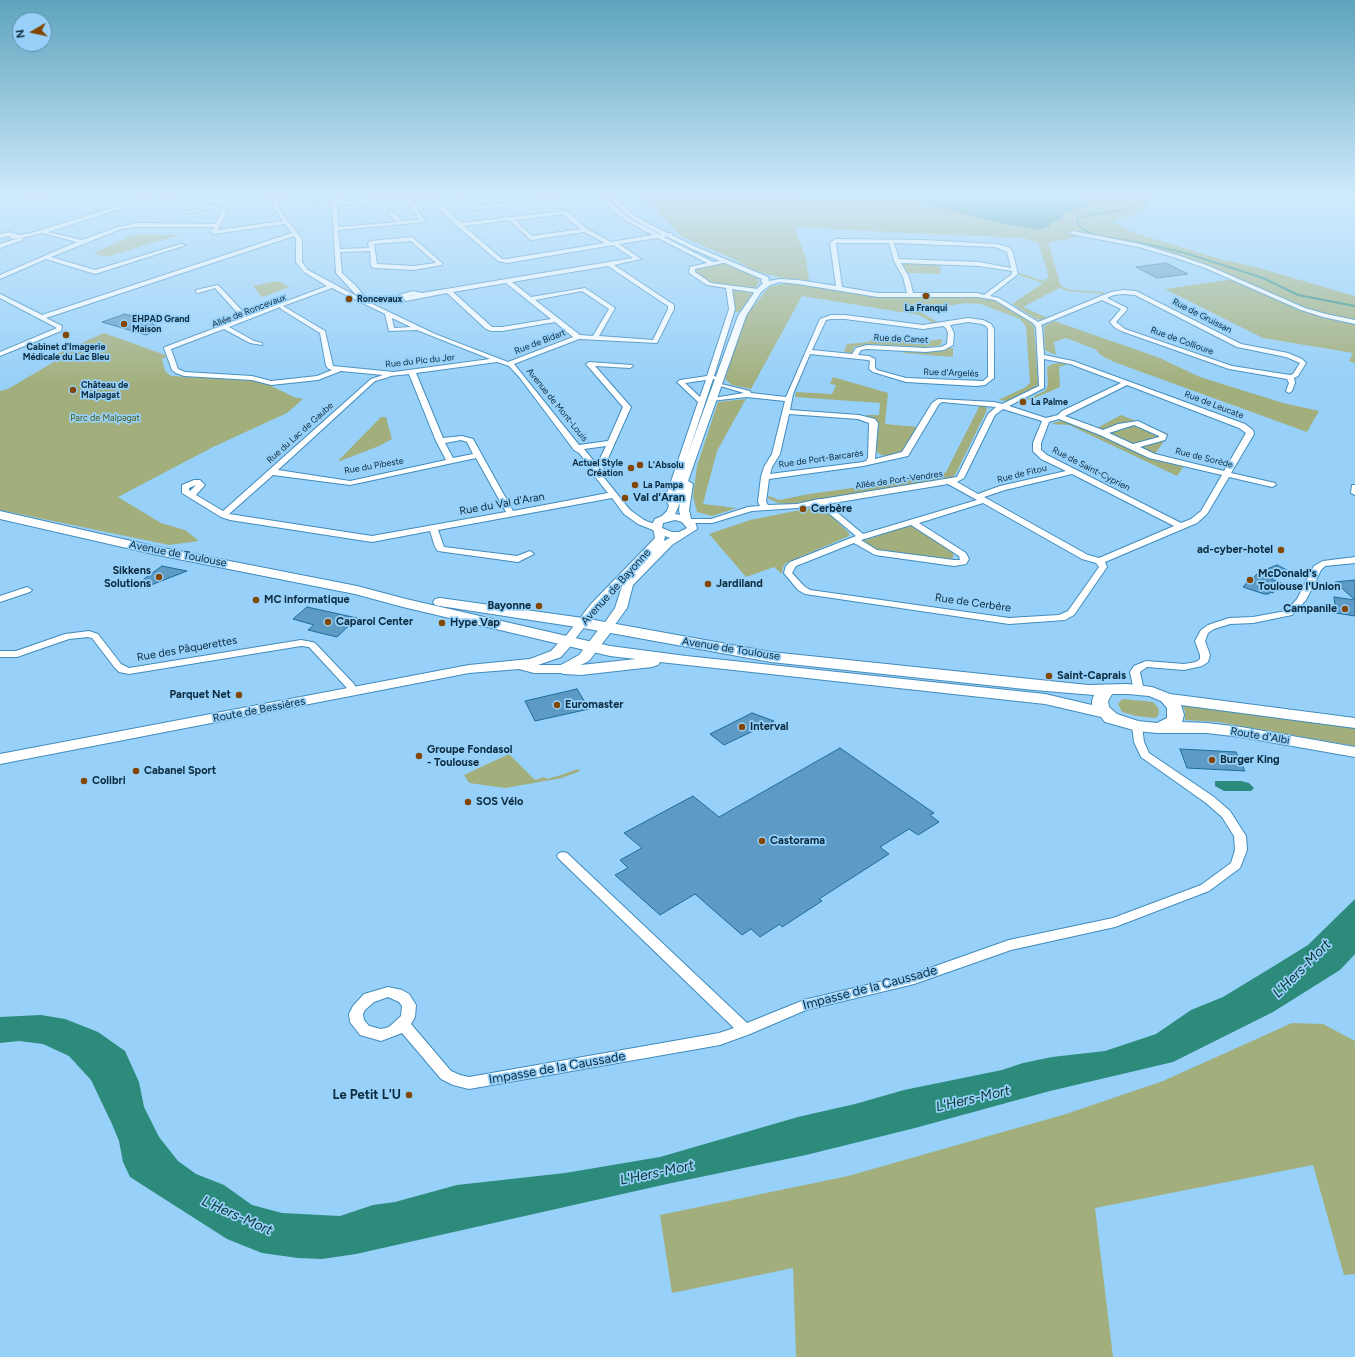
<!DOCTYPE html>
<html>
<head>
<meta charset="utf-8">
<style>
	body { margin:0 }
	#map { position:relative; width:1355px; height:1357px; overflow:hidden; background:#97d0f9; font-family:Figtree,sans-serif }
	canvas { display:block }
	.north { position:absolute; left:12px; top:12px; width:40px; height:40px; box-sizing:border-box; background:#97d0f9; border:1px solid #5f8eae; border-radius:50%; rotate:261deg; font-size:11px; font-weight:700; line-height:16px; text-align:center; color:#0b2b3e }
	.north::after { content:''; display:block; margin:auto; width:14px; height:18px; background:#824600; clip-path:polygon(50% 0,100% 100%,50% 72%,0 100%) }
</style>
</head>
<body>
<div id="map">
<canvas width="1355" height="1357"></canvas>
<div class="north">N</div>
</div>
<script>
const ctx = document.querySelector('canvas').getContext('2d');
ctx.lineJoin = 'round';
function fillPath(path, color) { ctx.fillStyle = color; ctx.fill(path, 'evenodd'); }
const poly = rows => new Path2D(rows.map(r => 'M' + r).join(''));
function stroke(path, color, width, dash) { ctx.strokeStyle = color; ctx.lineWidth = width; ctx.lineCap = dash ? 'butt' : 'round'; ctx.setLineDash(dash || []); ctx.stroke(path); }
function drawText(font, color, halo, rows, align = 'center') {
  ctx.font = font + ' Figtree,sans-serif'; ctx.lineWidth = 3.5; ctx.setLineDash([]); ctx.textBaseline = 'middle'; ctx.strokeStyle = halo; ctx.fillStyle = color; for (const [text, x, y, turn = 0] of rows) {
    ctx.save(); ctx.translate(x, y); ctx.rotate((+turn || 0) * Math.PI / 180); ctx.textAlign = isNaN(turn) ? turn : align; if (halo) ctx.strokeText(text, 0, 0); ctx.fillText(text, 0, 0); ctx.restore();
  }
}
fillPath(poly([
	[636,195,1153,195,1146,209,1135,215,1111,221,1135,233,1223,260,1252,266,1355,296,1355,321,1307,310,1238,278,1210,267,1149,248,1087,235,1048,243,1049,245,1061,286,1071,290,1104,292,1104,294,1068,291,1059,288,1023,307,1048,318,1044,320,1036,319,1012,304,1043,283,1019,275,1020,273,1044,281,1049,277,1038,243,1024,238,908,233,794,227,794,226,806,259,809,280,808,282,793,280,766,274,754,270,739,263,740,262,681,236,652,205,644,206],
	[133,235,179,235,106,257,94,253],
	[724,263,760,277,757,280,761,282,758,283,755,289,710,283,694,273,694,269],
	[901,263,940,263,941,274,907,273],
	[1227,280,1234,280,1305,311,1324,318,1355,324,1355,363,1349,361,1353,353,1263,338,1165,289],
	[278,281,290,287,262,297,253,286],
	[787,283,793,283,873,296,979,296,990,298,1028,320,1034,326,1038,384,1033,390,1008,401,998,400,1024,388,1030,383,1026,327,1020,319,981,304,966,303,918,310,937,322,933,323,919,315,802,296,751,389,732,385,725,379,745,317,769,287],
	[733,289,753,293,739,312,734,312],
	[1054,321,1160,358,1200,377,1283,403,1319,411,1307,432,1114,362,1102,356,1095,349,1066,338,1054,342,1056,355,1051,353,1045,350,1044,326],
	[104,333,168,356,162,359,165,371,171,376,251,380,269,385,294,397,303,399,287,413,213,447,118,497,161,523,185,530,199,541,169,545,0,510,0,391,8,389,57,360,52,356],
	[878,335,928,341,942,339,941,345,935,346,922,347,868,344,854,347,852,353,844,352,847,344,869,342],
	[949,348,953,348,953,357,903,353,903,351,940,350],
	[1059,363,1068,364,1059,367,1060,387,1030,400,1027,399,1045,391,1048,385,1047,367,1052,364],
	[833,377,888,393,885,424,918,427,904,451,887,456,881,455,876,451,879,423,866,415,879,415,880,403,795,397,796,392,832,394,836,385,830,384],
	[746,399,717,451,703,504,737,508,712,516,697,512,693,496,697,466,718,402],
	[974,403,983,405,987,408,986,412,955,475,951,478,790,504,778,503,767,498,769,496,779,500,809,494,938,476,946,472,977,411,979,406],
	[1121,415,1169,434,1155,454,1187,462,1177,476,1069,425,1051,424,1069,418,1097,428],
	[381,417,386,417,392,439,379,446,340,461,339,460],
	[815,507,827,512,849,533,849,536,786,563,783,567,782,574,774,567,746,577,709,534,750,520],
	[907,526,916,527,954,552,952,561,875,550,863,543,863,541],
	[1122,699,1153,702,1159,709,1158,716,1155,718,1136,716,1122,712,1118,704],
	[1182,705,1355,728,1355,746,1218,722,1185,720,1185,711],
	[509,754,535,780,544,777,547,779,561,775,578,769,580,771,562,778,505,788,469,783,464,775],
	[1292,1023,1323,1024,1355,1041,1355,1274,1344,1275,1313,1165,1095,1208,1113,1357,796,1357,793,1268,672,1293,660,1215,848,1176,1066,1114,1163,1081]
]), '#a2af7c');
fillPath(poly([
	[770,195,1064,195,1093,199,1091,202,1085,204,1087,206,1061,215,1060,220,1049,224,1051,226,1043,229,1033,229,995,222,952,210,905,201,891,200,874,202,843,202,784,199],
	[1215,781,1241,781,1249,783,1254,788,1251,791,1224,791,1215,786],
	[1355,899,1355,954,1340,970,1273,1012,1173,1062,1050,1091,915,1128,806,1155,667,1184,356,1254,322,1259,298,1258,262,1253,227,1239,130,1177,123,1162,119,1141,112,1124,91,1080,69,1056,43,1044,19,1041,0,1043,0,1017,41,1015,65,1019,98,1032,125,1051,139,1082,144,1107,159,1137,178,1161,196,1174,224,1185,252,1205,282,1213,340,1216,373,1205,395,1202,457,1185,565,1173,660,1157,798,1117,855,1104,904,1090,1002,1070,1023,1063,1052,1057,1105,1051,1156,1034,1191,1010,1223,997,1274,966,1308,945]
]), '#2c8b7b');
stroke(poly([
	[1138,195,1135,197,1128,209,1085,216,1077,219,1078,224,1082,229,1094,235,1151,245,1185,253,1263,278,1298,295,1355,306]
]), '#2c8b7b', 2);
const building = poly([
	[1166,263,1188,274,1157,278,1136,267,1166,263],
	[125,314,153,321,152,324,162,328,146,335,102,322,125,314],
	[1277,565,1289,571,1271,579,1282,583,1273,593,1270,592,1269,594,1264,594,1243,587,1251,578,1253,578,1259,572,1277,565],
	[162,566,187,571,151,585,140,582,162,566],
	[1355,580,1355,600,1335,582,1355,580],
	[1334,597,1355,600,1355,616,1336,613,1334,597],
	[307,607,357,618,337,637,308,630,314,625,293,619,307,607],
	[577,689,589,709,535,721,525,701,577,689],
	[752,713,774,721,724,745,710,734,752,713],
	[840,748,934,813,930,815,939,822,918,835,909,829,880,847,889,854,819,899,822,901,782,927,780,924,760,937,751,929,742,935,695,894,660,915,615,875,628,868,620,860,642,848,624,833,693,796,719,817,840,748],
	[1180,749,1236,752,1245,771,1187,768,1180,749]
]);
fillPath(building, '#5d9bc5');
stroke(building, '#1e6d9b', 1);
const minor = poly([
	[45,195,54,195,0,209,0,207,45,195],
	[155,195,163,195,48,232,82,240,118,227,138,223,215,224,222,211,212,208,190,213,176,211,178,210,190,211,212,205,227,210,218,230,283,221,275,209,270,199,257,195,274,195,297,202,316,203,334,202,335,195,339,195,339,202,417,195,442,195,436,197,442,205,461,223,563,211,568,212,587,229,611,242,653,235,628,222,610,208,600,195,605,195,614,206,632,220,659,234,672,233,672,235,664,237,713,262,728,260,728,262,695,269,695,272,711,283,758,289,761,291,758,293,732,289,735,309,714,376,719,378,716,380,713,379,673,499,677,505,676,507,670,507,665,499,698,402,677,382,680,380,707,376,729,309,726,288,707,285,689,273,690,267,707,263,658,238,619,244,641,259,614,265,674,305,674,309,657,343,579,339,514,364,579,445,608,441,623,407,586,364,589,362,632,365,633,366,630,368,595,366,631,407,601,474,630,510,644,520,659,526,660,528,659,530,653,530,638,524,624,514,612,498,438,530,444,547,517,556,530,551,534,554,518,562,438,551,435,547,430,531,372,542,230,520,221,517,182,493,182,485,194,480,200,480,205,485,196,495,223,511,371,379,383,375,341,371,318,380,271,385,252,380,184,376,176,373,172,370,164,348,165,347,242,318,215,288,198,293,196,292,196,290,218,285,247,316,327,286,304,272,296,262,296,239,294,236,46,318,62,326,61,331,0,356,0,352,57,328,0,298,0,294,42,315,292,233,285,224,214,234,211,232,214,227,138,227,121,229,51,257,95,270,181,244,186,245,95,274,46,259,0,279,0,275,77,242,42,233,22,238,23,240,0,248,0,244,19,238,12,239,9,236,0,238,0,234,9,232,20,235,31,233,155,195],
	[432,197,438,207,457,226,498,261,507,263,613,245,633,258,422,293,413,291,399,295,406,301,447,293,486,329,491,331,502,331,555,322,573,337,508,362,435,334,364,300,364,296,355,285,342,273,340,252,370,251,371,266,374,268,414,270,442,265,442,263,412,237,371,241,368,243,369,248,340,249,338,230,425,222,411,199,432,197],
	[406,199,420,220,401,221,397,215,389,212,387,214,393,217,397,222,338,227,337,205,406,199],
	[276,200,297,204,332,205,336,273,358,297,308,270,302,262,302,239,279,209,276,200],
	[563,214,581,229,532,236,515,220,563,214],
	[509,220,531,240,584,232,605,243,507,259,502,259,464,226,509,220],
	[411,241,436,263,414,266,377,264,374,244,411,241],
	[608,266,668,306,668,309,653,340,599,336,615,308,585,288,531,297,512,282,608,266],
	[506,283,551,319,502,327,492,327,453,292,506,283],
	[332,288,385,314,389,331,417,330,490,359,394,372,333,366,325,331,283,306,332,288],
	[582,291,609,309,593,336,580,335,535,300,582,291],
	[413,295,415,295,406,296,413,295],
	[280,307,281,309,320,333,326,366,329,369,332,370,317,376,271,381,252,376,185,372,178,369,171,349,224,329,250,343,262,345,262,343,254,341,229,327,280,307],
	[392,318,411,327,394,328,392,318],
	[497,362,509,366,520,378,574,450,579,453,589,465,593,474,608,493,513,511,473,439,462,436,443,438,416,373,497,362],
	[409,374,436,441,446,460,350,481,278,470,375,381,389,377,390,376,409,374],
	[706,380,700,397,685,383,706,380],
	[461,440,467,442,473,454,453,458,445,443,461,440],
	[606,446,597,465,584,449,606,446],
	[476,458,506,512,372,536,229,514,273,475,350,485,476,458],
	[196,485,190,491,189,490,189,488,196,485],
	[174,195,183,195,155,203,153,202,174,195],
	[455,195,460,195,474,207,551,198,552,195,557,195,556,199,552,200,473,210,455,195],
	[1073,231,1140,244,1180,256,1209,266,1305,308,1326,314,1355,320,1355,324,1323,317,1301,310,1205,268,1176,258,1139,247,1071,234,1070,233,1073,231],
	[835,239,923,240,997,244,1008,247,1012,250,1018,274,990,296,999,298,1038,322,1111,292,1123,290,1136,291,1241,344,1288,353,1302,359,1306,363,1298,376,1294,378,1295,383,1292,391,1289,393,1286,391,1289,383,1287,379,1229,369,1121,331,1114,327,1110,322,1121,309,1102,300,1041,325,1042,327,1044,355,1073,361,1245,424,1253,430,1254,434,1231,473,1275,483,1276,485,1272,487,1229,477,1207,514,1197,523,1105,562,1107,567,1074,615,1065,620,1009,624,805,594,798,590,784,573,786,566,790,562,856,536,819,505,797,508,752,511,712,523,689,523,685,521,689,519,711,519,748,507,760,506,758,502,761,477,764,467,772,454,785,401,746,397,711,401,711,399,713,398,744,393,717,385,717,383,750,391,751,393,786,397,820,319,831,315,845,315,923,325,968,318,983,320,991,324,994,329,994,378,985,385,976,386,906,382,873,372,869,369,870,361,868,360,810,354,793,394,790,410,859,415,875,419,878,423,875,459,902,452,932,403,938,399,994,402,1002,404,1039,386,1036,327,1033,323,995,300,977,297,878,297,798,284,778,282,778,280,780,279,798,280,836,286,830,243,835,239],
	[836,243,889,243,894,261,903,277,907,293,878,293,842,287,836,243],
	[894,243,995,247,1007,252,1011,268,979,262,899,259,894,243],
	[901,263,979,266,1012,271,1012,274,984,295,977,293,913,293,909,277,901,263],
	[1123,294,1135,295,1237,347,1286,357,1300,363,1293,374,1290,375,1232,366,1125,329,1116,322,1126,311,1127,308,1107,298,1114,295,1123,294],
	[831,319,845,319,923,329,943,326,946,328,948,333,947,344,941,347,926,348,867,345,856,348,852,354,812,350,826,320,831,319],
	[968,322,982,324,986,326,988,329,988,377,983,381,906,378,877,370,875,368,875,359,869,356,858,355,861,350,867,349,926,352,944,350,953,345,954,333,950,325,968,322],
	[1044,359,1070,364,1121,383,1062,411,1058,415,1046,418,1009,406,1044,388,1044,359],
	[1127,385,1239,428,1246,433,1224,471,1155,454,1140,447,1165,440,1167,435,1138,421,1118,424,1103,430,1065,416,1127,385],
	[942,402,996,407,988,414,957,477,822,499,819,499,797,504,768,505,766,502,769,479,863,466,908,456,939,404,942,402],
	[1003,409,1042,421,1033,443,1033,451,1041,459,1066,471,1000,486,978,494,957,482,964,478,995,415,1003,409],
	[789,414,858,419,869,423,868,458,866,461,863,462,770,474,772,467,780,454,789,414],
	[1059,419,1100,435,1149,458,1222,475,1201,511,1191,519,1181,523,1047,455,1041,450,1041,443,1049,422,1059,419],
	[1134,425,1159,436,1159,437,1133,444,1109,433,1134,425],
	[1072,474,1174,526,1099,558,1088,555,984,497,1005,490,1072,474],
	[948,484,977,500,863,534,827,504,948,484],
	[983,503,1082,559,1096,563,1099,567,1068,611,1059,615,1009,618,810,590,804,586,792,573,796,566,854,543,875,555,954,566,966,564,969,559,966,553,919,523,983,503],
	[911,525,959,556,960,560,954,560,877,550,861,540,911,525],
	[1352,485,1355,485,1355,495,1351,493,1352,485],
	[1355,557,1355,563,1325,566,1321,570,1306,600,1292,615,1253,623,1230,624,1214,629,1208,633,1205,641,1210,655,1208,662,1202,666,1184,670,1147,667,1140,672,1144,691,1139,694,1134,691,1130,672,1134,666,1146,661,1184,664,1196,662,1200,659,1200,655,1195,641,1201,630,1208,625,1229,618,1253,617,1286,611,1297,599,1314,566,1323,561,1355,557],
	[27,587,32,590,30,592,0,602,0,596,27,587],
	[89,631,98,634,121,664,129,668,301,640,312,642,315,643,354,684,358,692,353,695,349,694,346,687,309,647,301,646,129,674,119,672,115,668,92,638,88,637,69,639,17,657,0,657,0,651,16,651,65,634,89,631],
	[1137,723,1142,726,1144,742,1149,753,1214,797,1230,811,1246,836,1247,850,1240,868,1209,891,1115,927,1011,950,914,984,806,1010,750,1034,720,1045,469,1089,453,1085,441,1079,402,1033,381,1041,360,1035,350,1022,349,1014,353,1006,364,994,388,987,402,990,409,994,416,1005,415,1017,411,1024,451,1071,460,1075,469,1077,719,1033,734,1028,559,859,557,856,559,853,563,852,567,853,747,1023,804,1000,913,974,1009,940,1113,918,1201,885,1231,863,1235,850,1234,836,1222,817,1206,803,1141,757,1134,742,1132,726,1137,723],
	[388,997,399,1002,402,1006,401,1016,389,1027,381,1029,369,1026,364,1020,363,1014,365,1010,374,1002,388,997]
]);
const tertiary = poly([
	[606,195,613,195,631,213,649,224,694,246,768,277,769,281,780,279,783,281,770,285,761,292,746,316,688,481,693,484,689,510,691,519,696,524,697,529,672,545,633,585,627,608,611,630,603,630,601,628,615,608,623,583,599,608,572,643,568,644,564,643,562,641,591,604,655,538,654,532,651,526,655,519,662,516,667,511,738,316,756,290,763,283,761,281,762,279,690,248,645,226,627,215,606,195],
	[680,503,679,510,680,515,675,514,680,503],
	[675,520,682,522,687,528,679,532,672,532,662,528,663,523,675,520],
	[665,536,670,538,664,541,642,564,664,541,665,536]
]);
const secondary = poly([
	[607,624,612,625,614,628,589,661,564,673,534,673,519,669,469,673,0,764,0,754,469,665,530,659,551,651,563,638,573,638,575,641,561,657,538,665,561,665,579,655,602,625,607,624]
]);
const primary = poly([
	[0,511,153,546,357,586,406,599,610,646,686,656,1045,694,1092,705,1092,701,1094,695,1034,690,771,662,583,628,440,606,435,605,433,602,435,599,440,598,583,618,771,652,1088,685,1128,684,1152,687,1170,694,1355,718,1355,728,1181,705,1184,715,1182,722,1207,723,1241,727,1355,747,1355,757,1241,737,1207,733,1157,733,1137,731,1105,722,1101,717,1045,704,660,662,658,665,652,667,581,675,564,674,558,672,556,669,558,666,564,664,581,665,636,659,610,656,403,607,355,594,153,554,0,519,0,511],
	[1112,694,1128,694,1149,696,1161,701,1167,708,1167,718,1157,723,1138,721,1117,714,1109,707,1108,701,1112,694]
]);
stroke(minor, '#418cbc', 2);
stroke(tertiary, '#418cbc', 2);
stroke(secondary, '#418cbc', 2);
stroke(primary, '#418cbc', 2);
fillPath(minor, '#fff');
fillPath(tertiary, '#fff');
fillPath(secondary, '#fff');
fillPath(primary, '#fff');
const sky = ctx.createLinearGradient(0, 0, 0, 385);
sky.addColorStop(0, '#5da4bc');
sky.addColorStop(0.51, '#d0eafc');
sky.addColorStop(1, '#d0eafc00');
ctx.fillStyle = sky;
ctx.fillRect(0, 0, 1355, 385);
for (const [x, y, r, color] of [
	[926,296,4,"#824600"],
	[349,299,4,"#824600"],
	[124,324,4,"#824600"],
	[66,335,4,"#824600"],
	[73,390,4,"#824600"],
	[1023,402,4,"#824600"],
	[640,465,4,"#824600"],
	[631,468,4,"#824600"],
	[635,485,4,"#824600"],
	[625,498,4,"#824600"],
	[803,509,4,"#824600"],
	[1281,550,4,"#824600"],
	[159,577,4,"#824600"],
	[1250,580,4,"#824600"],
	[708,584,4,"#824600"],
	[256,600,4,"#824600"],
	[539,606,4,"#824600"],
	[1345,609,4,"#824600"],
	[328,622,4,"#824600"],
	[442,623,4,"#824600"],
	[1049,676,4,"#824600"],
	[239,695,4,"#824600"],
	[557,705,4,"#824600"],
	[742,727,4,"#824600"],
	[419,756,4,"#824600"],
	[1212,760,4,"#824600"],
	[136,771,4,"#824600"],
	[84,781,4,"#824600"],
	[468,802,4,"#824600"],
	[762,841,4,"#824600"],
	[409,1095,4,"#824600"]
]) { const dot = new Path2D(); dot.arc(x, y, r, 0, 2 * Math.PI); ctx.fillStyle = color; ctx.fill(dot); stroke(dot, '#97d0f9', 1.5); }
drawText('bold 9px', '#0b2b3e', '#97d0f9', [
	["Roncevaux",357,299],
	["La Franqui",926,308,"center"],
	["EHPAD Grand",132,319],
	["Maison",132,329],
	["Cabinet d'Imagerie",66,347,"center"],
	["Médicale du Lac Bleu",66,357,"center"],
	["Château de",81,385],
	["Malpagat",81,395],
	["La Palme",1031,402],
	["Actuel Style",623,463,"right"],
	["Création",623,473,"right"],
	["L'Absolu",648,465],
	["La Pampa",643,485]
], 'left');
drawText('9px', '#0b2b3e', '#97d0f9', [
	["Allée de Roncevaux",249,311,-21],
	["Rue de Gruissan",1202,316,27],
	["Rue de Canet",901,339,3],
	["Rue de Collioure",1182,341,20],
	["Rue de Bidart",540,342,-21],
	["Rue du Pic du Jer",420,361,-6],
	["Rue d'Argelès",951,373,2],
	["Avenue de Mont-Louis",557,405,51],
	["Rue de Leucate",1214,405,21],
	["Rue du Lac de Gaube",300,433,-42],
	["Rue de Sorède",1204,458,14],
	["Rue de Port-Barcarès",821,459,-8],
	["Rue du Pibeste",374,466,-10],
	["Rue de Saint-Cyprien",1091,469,27],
	["Rue de Fitou",1022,474,-14],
	["Allée de Port-Vendres",899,480,-8]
]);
drawText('9px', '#4d5b11', '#97d0f9', [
	["Parc de Malpagat",105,418]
]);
drawText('bold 11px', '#0b2b3e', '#97d0f9', [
	["Val d'Aran",633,498],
	["Cerbère",811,509],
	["ad-cyber-hotel",1273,550,"right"],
	["Sikkens",151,571,"right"],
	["Solutions",151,584,"right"],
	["McDonald's",1258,574],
	["Toulouse l'Union",1258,587],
	["Jardiland",716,584],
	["MC informatique",264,600],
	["Bayonne",531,606,"right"],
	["Campanile",1337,609,"right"],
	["Caparol Center",336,622],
	["Hype Vap",450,623],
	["Saint-Caprais",1057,676],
	["Parquet Net",231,695,"right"],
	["Euromaster",565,705],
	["Interval",750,727],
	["Groupe Fondasol",427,750],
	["- Toulouse",427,763],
	["Burger King",1220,760],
	["Cabanel Sport",144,771],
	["Colibri",92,781],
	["SOS Vélo",476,802],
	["Castorama",770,841]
], 'left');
drawText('11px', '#0b2b3e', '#97d0f9', [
	["Rue du Val d'Aran",502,504,-10],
	["Avenue de Toulouse",178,554,11],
	["Avenue de Bayonne",616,587,-48],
	["Rue de Cerbère",973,603,8],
	["Rue des Pâquerettes",187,649,-10],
	["Avenue de Toulouse",731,649,9],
	["Route de Bessières",259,710,-11],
	["Route d'Albi",1260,736,9]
]);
drawText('13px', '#0b2b3e', '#97d0f9', [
	["Impasse de la Caussade",870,988,-15],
	["Impasse de la Caussade",557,1068,-10]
]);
drawText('bold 13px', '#0b2b3e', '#97d0f9', [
	["Le Petit L'U",401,1095]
], 'right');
drawText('italic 14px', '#07332c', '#97d0f9', [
	["L'Hers-Mort",1302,969,-45],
	["L'Hers-Mort",973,1099,-13],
	["L'Hers-Mort",657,1173,-12],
	["L'Hers-Mort",237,1216,24]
]);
</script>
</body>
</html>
